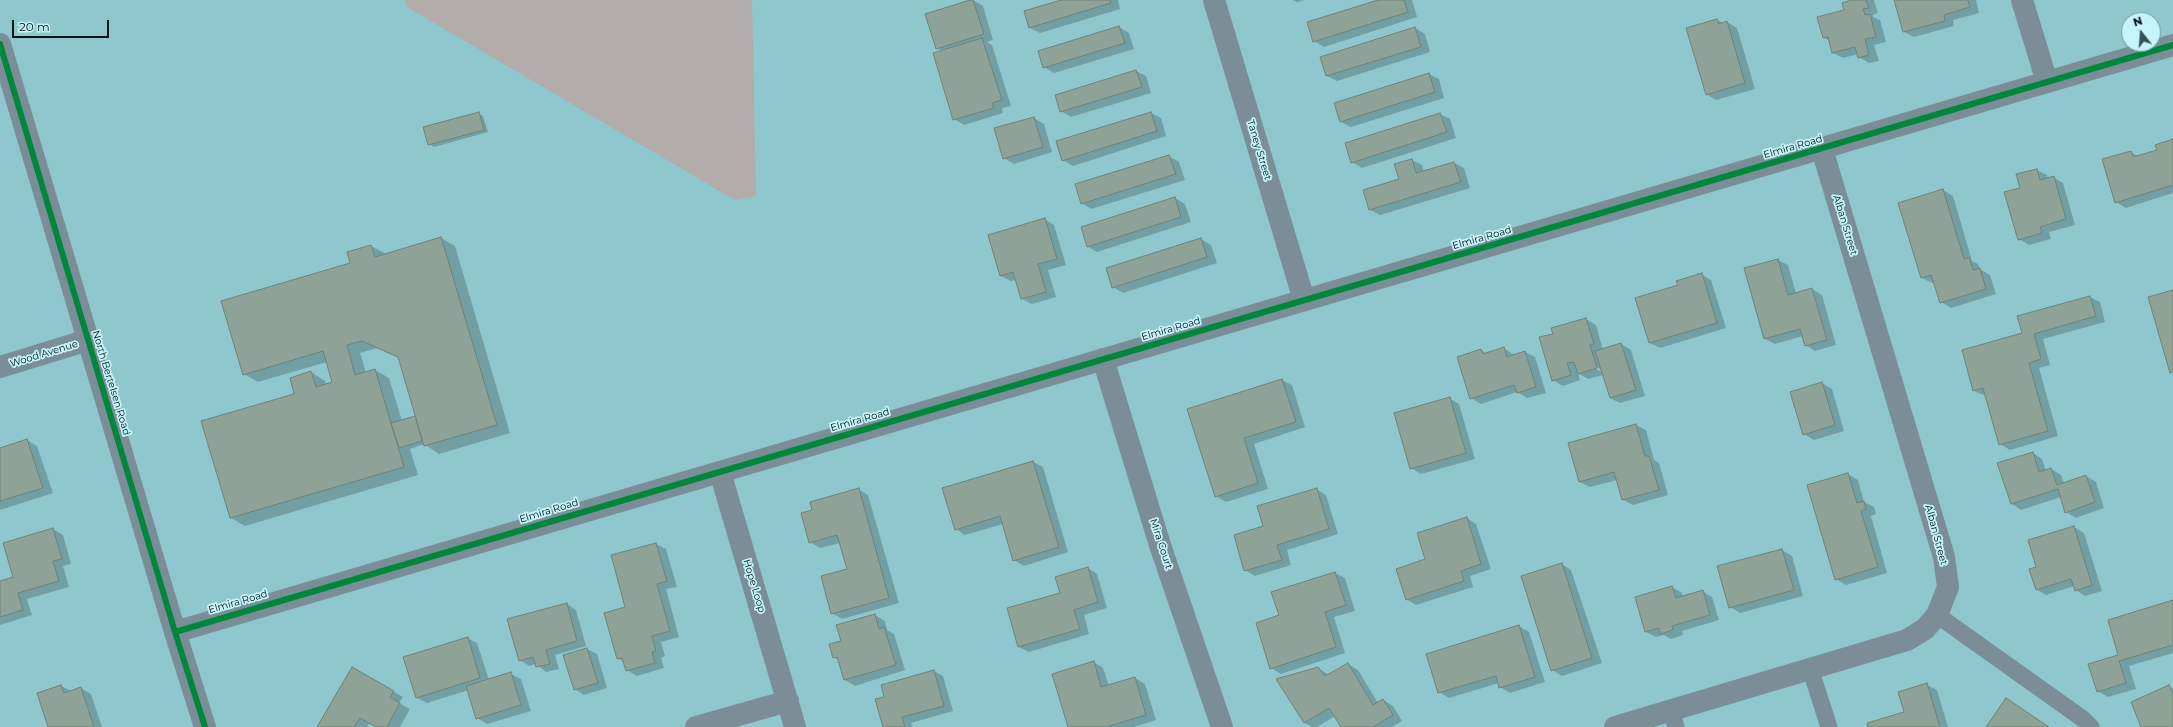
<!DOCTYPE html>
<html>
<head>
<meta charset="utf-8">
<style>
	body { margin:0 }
	#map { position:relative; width:2173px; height:727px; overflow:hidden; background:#8fc7ce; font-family:Montserrat,sans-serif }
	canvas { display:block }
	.north { position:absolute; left:2121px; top:12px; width:40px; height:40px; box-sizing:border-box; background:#c5f4fa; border:1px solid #769a9e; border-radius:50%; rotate:343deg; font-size:11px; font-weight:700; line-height:16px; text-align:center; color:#001215 }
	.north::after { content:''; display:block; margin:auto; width:14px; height:18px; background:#325156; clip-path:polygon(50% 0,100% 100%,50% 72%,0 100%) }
	.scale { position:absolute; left:12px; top:20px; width:97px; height:18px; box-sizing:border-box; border:2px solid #001215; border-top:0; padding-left:5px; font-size:12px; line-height:14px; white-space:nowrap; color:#001215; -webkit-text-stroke:3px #c5f4fa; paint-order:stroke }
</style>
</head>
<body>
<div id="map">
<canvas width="2173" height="727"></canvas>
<div class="north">N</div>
<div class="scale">20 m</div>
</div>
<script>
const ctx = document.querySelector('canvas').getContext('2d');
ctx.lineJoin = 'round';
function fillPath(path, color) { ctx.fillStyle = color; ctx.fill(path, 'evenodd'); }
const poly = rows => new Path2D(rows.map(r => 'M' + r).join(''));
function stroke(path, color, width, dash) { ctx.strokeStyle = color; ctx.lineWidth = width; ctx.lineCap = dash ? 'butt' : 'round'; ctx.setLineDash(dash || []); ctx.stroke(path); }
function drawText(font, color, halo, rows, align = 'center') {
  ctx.font = font + ' Montserrat,sans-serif'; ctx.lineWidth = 3.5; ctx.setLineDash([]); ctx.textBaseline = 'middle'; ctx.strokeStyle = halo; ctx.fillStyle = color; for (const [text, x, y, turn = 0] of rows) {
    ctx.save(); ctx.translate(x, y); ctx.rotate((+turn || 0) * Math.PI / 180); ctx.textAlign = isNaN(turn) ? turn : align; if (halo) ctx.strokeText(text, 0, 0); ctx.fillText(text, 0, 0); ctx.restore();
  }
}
fillPath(poly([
	[405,0,752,0,756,196,735,200,407,7]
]), '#b2acab');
fillPath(poly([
	[973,0,983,6,993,40,987,42,992,45,1011,106,1002,108,1003,113,964,125,954,119,942,51,937,48],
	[1064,0,1118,0,1120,9,1040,33,1030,28],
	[1293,0,1305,0,1297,2],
	[1381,0,1412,0,1417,17,1324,47,1314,41],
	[1853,0,1874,0,1878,13,1873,15,1873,17,1880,20,1886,42,1874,45,1879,61,1869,63,1859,57,1858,54,1843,58,1833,53,1830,41,1824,38],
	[1895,0,1976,0,1979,13,1953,20,1954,26,1914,37,1904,32],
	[1717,20,1723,23,1727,22,1737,28,1755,89,1716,100,1706,94],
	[1119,27,1129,33,1134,49,1054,73,1044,67],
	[1415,28,1425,34,1430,52,1337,81,1327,76],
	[1136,71,1146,76,1151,93,1071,117,1061,111,1056,95],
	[1429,74,1439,79,1444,98,1351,127,1341,122],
	[478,113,483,116,488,132,434,147,429,144],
	[1151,113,1161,118,1166,136,1073,166,1063,160],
	[1440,114,1450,119,1456,138,1362,168,1352,162],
	[1034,118,1044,124,1052,152,1014,164,1004,158],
	[2173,141,2173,193,2126,208,2116,202,2131,152,2138,156,2158,151],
	[1169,156,1179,162,1185,180,1091,209,1082,203],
	[1412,160,1422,165,1424,172,1454,163,1464,168,1470,188,1380,215,1370,210,1400,180],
	[2037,170,2047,175,2048,179,2053,177,2063,183,2075,225,2049,232,2051,239,2029,245,2019,239,2021,189],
	[1943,190,1953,196,1972,261,1978,264,1980,269,1990,275,1996,294,1951,308,1941,302,1935,282,1932,283,1922,278],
	[1175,198,1185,204,1191,222,1097,252,1087,246],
	[1044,219,1054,225,1066,265,1048,270,1056,297,1032,304,1022,299,1016,280,1011,281,1001,276],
	[441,238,455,246,510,433,439,454,424,444,410,449,418,475,245,526,231,518,295,395,311,372,325,381,326,385,333,383,327,362,258,382,244,374,351,264,348,252,371,246,386,254],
	[377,348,399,358,417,417,402,421,389,378,375,370,366,373,360,353],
	[1201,239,1211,245,1217,263,1123,293,1113,287],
	[1778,260,1788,265,1796,293,1812,289,1822,295,1836,345,1815,351,1806,345,1803,336,1775,344,1765,339],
	[1701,274,1711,280,1726,328,1660,348,1650,343,1679,286],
	[2090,297,2100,302,2105,322,2043,339,2050,365,2039,368,2058,436,2010,450,2000,444,1986,396,1974,391,1963,351,2023,334],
	[1586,319,1596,325,1603,350,1621,344,1631,350,1645,396,1620,403,1610,398,1603,375,1588,379,1578,373,1580,380,1563,386,1553,380,1554,334],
	[1593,365,1602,370,1602,372,1592,367],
	[1504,348,1514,355,1525,352,1535,357,1546,393,1527,398,1517,392,1481,404,1471,398,1481,350,1487,354],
	[1282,380,1292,385,1305,427,1254,444,1268,489,1226,502,1216,496,1188,409],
	[1822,383,1832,389,1844,431,1814,440,1804,434],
	[1449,398,1459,404,1475,459,1421,474,1411,468],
	[1636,425,1646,430,1654,460,1659,463,1668,495,1633,505,1623,500,1617,480,1590,487,1580,482,1569,444],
	[27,440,37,446,53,493,0,510,0,449],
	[2033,453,2042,459,2046,471,2051,469,2061,475,2064,483,2086,476,2096,482,2104,508,2076,518,2066,512,2061,497,2021,510,2012,504],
	[1033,462,1043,467,1068,552,1024,566,1014,560,1003,524,965,535,956,529,943,489],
	[1848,474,1858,480,1864,502,1874,507,1876,514,1871,516,1887,573,1846,585,1836,579],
	[858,489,868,495,899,603,842,619,832,613,848,570,840,543,820,548,810,542,814,510],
	[1316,489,1326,495,1338,534,1287,550,1291,565,1255,576,1245,570,1264,526],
	[1467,518,1476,524,1491,569,1470,576,1473,587,1416,605,1406,599,1426,560],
	[2074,527,2084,533,2102,591,2085,596,2076,590,2074,586,2046,595,2036,589,2038,568],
	[53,529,63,535,71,564,63,566,69,587,27,599,32,615,0,625,0,582,14,578],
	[656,544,666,549,677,587,666,589,679,637,661,642,665,656,661,658,664,668,637,676,627,670,624,662,618,658,627,608,612,556],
	[1782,550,1792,556,1803,596,1740,613,1730,607],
	[1562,564,1571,570,1602,663,1562,676,1552,670],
	[1088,568,1097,574,1107,608,1084,615,1089,634,1029,652,1019,647,1061,594],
	[1335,573,1345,578,1355,611,1334,617,1345,653,1281,674,1271,668,1280,616],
	[1672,587,1682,593,1683,597,1702,591,1712,597,1719,620,1682,631,1683,635,1671,639,1664,635,1656,637,1646,632],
	[2173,601,2173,653,2129,666,2136,689,2108,697,2098,691,2120,656],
	[567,604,576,610,586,646,555,655,559,669,546,672,536,664,529,666,520,660],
	[875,615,885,621,887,630,894,634,905,670,855,686,845,680,840,661,834,657,842,641],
	[1519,626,1529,632,1545,682,1510,693,1500,687,1499,683,1449,698,1439,692],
	[467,638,477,643,489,680,511,674,521,679,531,711,487,724,477,718,469,690,427,703,417,698],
	[587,649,597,654,607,688,584,695,575,689],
	[1094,662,1103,668,1109,686,1135,678,1145,684,1156,720,1134,727,1069,727],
	[1348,664,1358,670,1378,703,1383,700,1393,706,1402,721,1392,727,1342,727,1335,716,1317,727,1312,727,1305,723,1277,680,1318,668,1329,675],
	[353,668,403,697,399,703,410,709,400,727,378,727,370,722,367,727,318,727],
	[934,671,943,676,953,711,911,723,913,727,884,727,885,697],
	[1927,685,1937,690,1948,727,1869,727,1905,713],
	[61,686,71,691,81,688,91,694,102,727,49,727],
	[2169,686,2173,689,2173,727,2142,727]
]), '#0003');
const building = poly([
	[970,0,973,0,984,34,936,49,925,14,970,0],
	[1061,0,1110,0,1111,3,1029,28,1024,11,1061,0],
	[1378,0,1404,0,1408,12,1313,42,1307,22,1378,0],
	[1852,0,1866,0,1869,8,1863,9,1865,15,1870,14,1876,37,1865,39,1869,55,1858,58,1855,47,1832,53,1828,37,1823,38,1817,17,1844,10,1842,3,1852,0],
	[1894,0,1968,0,1970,7,1944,15,1945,21,1903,32,1894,0],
	[1717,19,1719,24,1727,21,1745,83,1706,95,1686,28,1717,19],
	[1119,26,1125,43,1043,68,1038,51,1119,26],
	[1415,27,1421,47,1326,76,1320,57,1415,27],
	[982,38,1002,100,992,103,994,108,953,120,933,53,982,38],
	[1136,70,1142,87,1060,112,1055,95,1136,70],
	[1429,73,1435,92,1340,122,1334,103,1429,73],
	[479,112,484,130,428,145,423,127,479,112],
	[1151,112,1157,131,1062,161,1056,141,1151,112],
	[1440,113,1447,132,1351,163,1345,143,1440,113],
	[1034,117,1043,147,1003,159,994,128,1034,117],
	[2173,139,2173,185,2115,203,2102,159,2131,151,2133,157,2157,150,2155,145,2173,139],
	[1169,155,1176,174,1081,204,1075,184,1169,155],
	[1412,159,1416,173,1454,162,1461,182,1369,210,1363,190,1399,179,1394,164,1412,159],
	[2037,169,2040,180,2054,176,2066,219,2040,227,2042,233,2018,240,2004,192,2020,188,2016,174,2037,169],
	[1943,189,1964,259,1969,257,1973,270,1980,268,1986,289,1940,303,1931,275,1921,278,1898,203,1943,189],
	[1175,197,1181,217,1087,247,1081,227,1175,197],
	[1045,218,1057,259,1038,264,1046,292,1021,299,1013,272,1000,276,988,235,1045,218],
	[441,237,497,425,424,446,398,357,362,341,347,345,355,375,375,369,404,467,230,518,201,421,294,394,290,378,311,371,316,387,332,382,323,351,243,375,221,301,350,263,347,252,371,245,375,257,441,237],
	[1201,238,1207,257,1112,288,1106,268,1201,238],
	[1778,259,1788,295,1812,288,1827,340,1805,346,1800,329,1764,339,1744,268,1778,259],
	[1702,273,1717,323,1649,343,1635,298,1678,285,1676,281,1702,273],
	[2173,290,2173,372,2170,373,2148,297,2173,290],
	[2090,296,2096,316,2034,334,2041,359,2029,363,2048,431,1999,445,1983,388,1973,391,1962,350,2022,333,2017,316,2090,296],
	[1586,318,1594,344,1590,345,1597,368,1578,374,1574,362,1567,363,1571,375,1552,381,1539,337,1553,334,1551,328,1586,318],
	[1621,343,1636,390,1610,398,1595,351,1621,343],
	[1504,347,1507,357,1525,351,1536,387,1517,393,1514,385,1470,399,1457,357,1481,349,1483,354,1504,347],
	[1282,379,1296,422,1244,438,1258,483,1215,497,1187,409,1282,379],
	[1822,382,1835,425,1803,435,1790,392,1822,382],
	[1450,397,1466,453,1410,469,1394,413,1450,397],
	[415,416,422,441,399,448,391,423,415,416],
	[1636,424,1645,456,1649,456,1659,490,1622,500,1614,472,1579,482,1568,443,1636,424],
	[27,439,43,488,0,501,0,448,27,439],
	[2033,452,2039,472,2051,468,2057,485,2086,475,2095,502,2065,513,2058,489,2011,504,1997,463,2033,452],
	[1033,461,1059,547,1013,561,1000,516,955,530,942,488,1033,461],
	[1848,473,1857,503,1864,501,1866,509,1861,511,1878,567,1835,580,1807,485,1848,473],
	[859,488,889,598,831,614,821,576,847,569,837,535,809,543,801,513,812,510,810,502,859,488],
	[1317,488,1329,529,1277,545,1282,560,1244,571,1234,535,1263,526,1257,506,1317,488],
	[1467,517,1481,564,1461,571,1464,581,1406,600,1396,569,1425,559,1417,533,1467,517],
	[2074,526,2092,585,2075,591,2071,579,2036,590,2029,569,2036,567,2028,540,2074,526],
	[53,528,62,559,53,561,59,581,18,593,23,610,0,617,0,581,13,577,3,543,53,528],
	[656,543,667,581,657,584,670,631,652,636,656,651,652,652,655,663,626,671,622,658,617,659,604,613,625,607,611,555,656,543],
	[1782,549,1794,590,1729,608,1717,566,1782,549],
	[1562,563,1592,658,1551,671,1521,576,1562,563],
	[1088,567,1098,602,1074,610,1080,629,1018,647,1007,608,1060,593,1055,577,1088,567],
	[1335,572,1346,605,1325,612,1336,647,1270,669,1256,623,1279,615,1271,592,1335,572],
	[1672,586,1676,598,1703,590,1710,615,1672,626,1673,630,1660,634,1659,628,1645,632,1635,597,1672,586],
	[2173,600,2173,645,2119,661,2126,683,2097,692,2088,664,2118,655,2108,620,2173,600],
	[567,603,577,641,546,650,550,664,536,667,533,657,519,661,507,619,567,603],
	[875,614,879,629,884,627,896,665,844,680,837,657,833,658,829,644,841,641,836,625,875,614],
	[1519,625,1535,677,1499,688,1496,676,1438,693,1426,654,1519,625],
	[468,637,480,678,416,698,403,657,468,637],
	[587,648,598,683,574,690,563,655,587,648],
	[1094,661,1101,687,1135,677,1146,715,1106,727,1068,727,1052,674,1094,661],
	[1348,663,1373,705,1383,699,1393,715,1373,727,1341,727,1329,708,1304,723,1276,679,1318,667,1325,676,1348,663],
	[352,667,394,691,390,697,400,703,387,727,376,727,360,718,354,727,317,727,352,667],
	[934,670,944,706,902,717,905,727,883,727,875,699,884,697,881,685,934,670],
	[511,672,521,705,476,719,466,686,511,672],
	[1927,683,1940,727,1868,727,1867,723,1904,712,1898,692,1927,683],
	[61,685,64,693,81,687,94,727,48,727,37,693,61,685],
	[2169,685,2173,694,2173,727,2141,727,2131,702,2169,685],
	[2006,698,2049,727,1986,727,2006,698]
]);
fillPath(building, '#8ea298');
stroke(building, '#6f8275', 1);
stroke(poly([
	[1937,615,2083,719,2091,727],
	[1810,668,1829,727],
	[1671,710,1676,727]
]), '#7b8e97', 17);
stroke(poly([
	[1214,0,1304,300],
	[2022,0,2047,82],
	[1103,359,1160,545,1222,727],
	[0,367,88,340],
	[720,472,795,727],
	[696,727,788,701],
	[1615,727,1907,640,1925,629,1937,615,1948,587,1944,557,1822,149]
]), '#7b8e97', 22);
stroke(poly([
	[0,44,175,632,205,727],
	[175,632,2173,45]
]), '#7b8e97', 22);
stroke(poly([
	[0,44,175,632,205,727],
	[175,632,2173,45]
]), '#00873e', 6);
drawText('10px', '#001215', '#c5f4fa', [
	["Elmira Road",1793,147,-16],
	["Taney Street",1259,150,73],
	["Alban Street",1845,225,73],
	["Elmira Road",1482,238,-16],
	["Elmira Road",1171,329,-16],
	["Wood Avenue",44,354,-17],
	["North Bertelsen Road",111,383,73],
	["Elmira Road",860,420,-16],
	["Elmira Road",549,511,-17],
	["Alban Street",1936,535,75],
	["Mira Court",1161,544,72],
	["Hope Loop",754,586,73],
	["Elmira Road",238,602,-16]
]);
</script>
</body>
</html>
